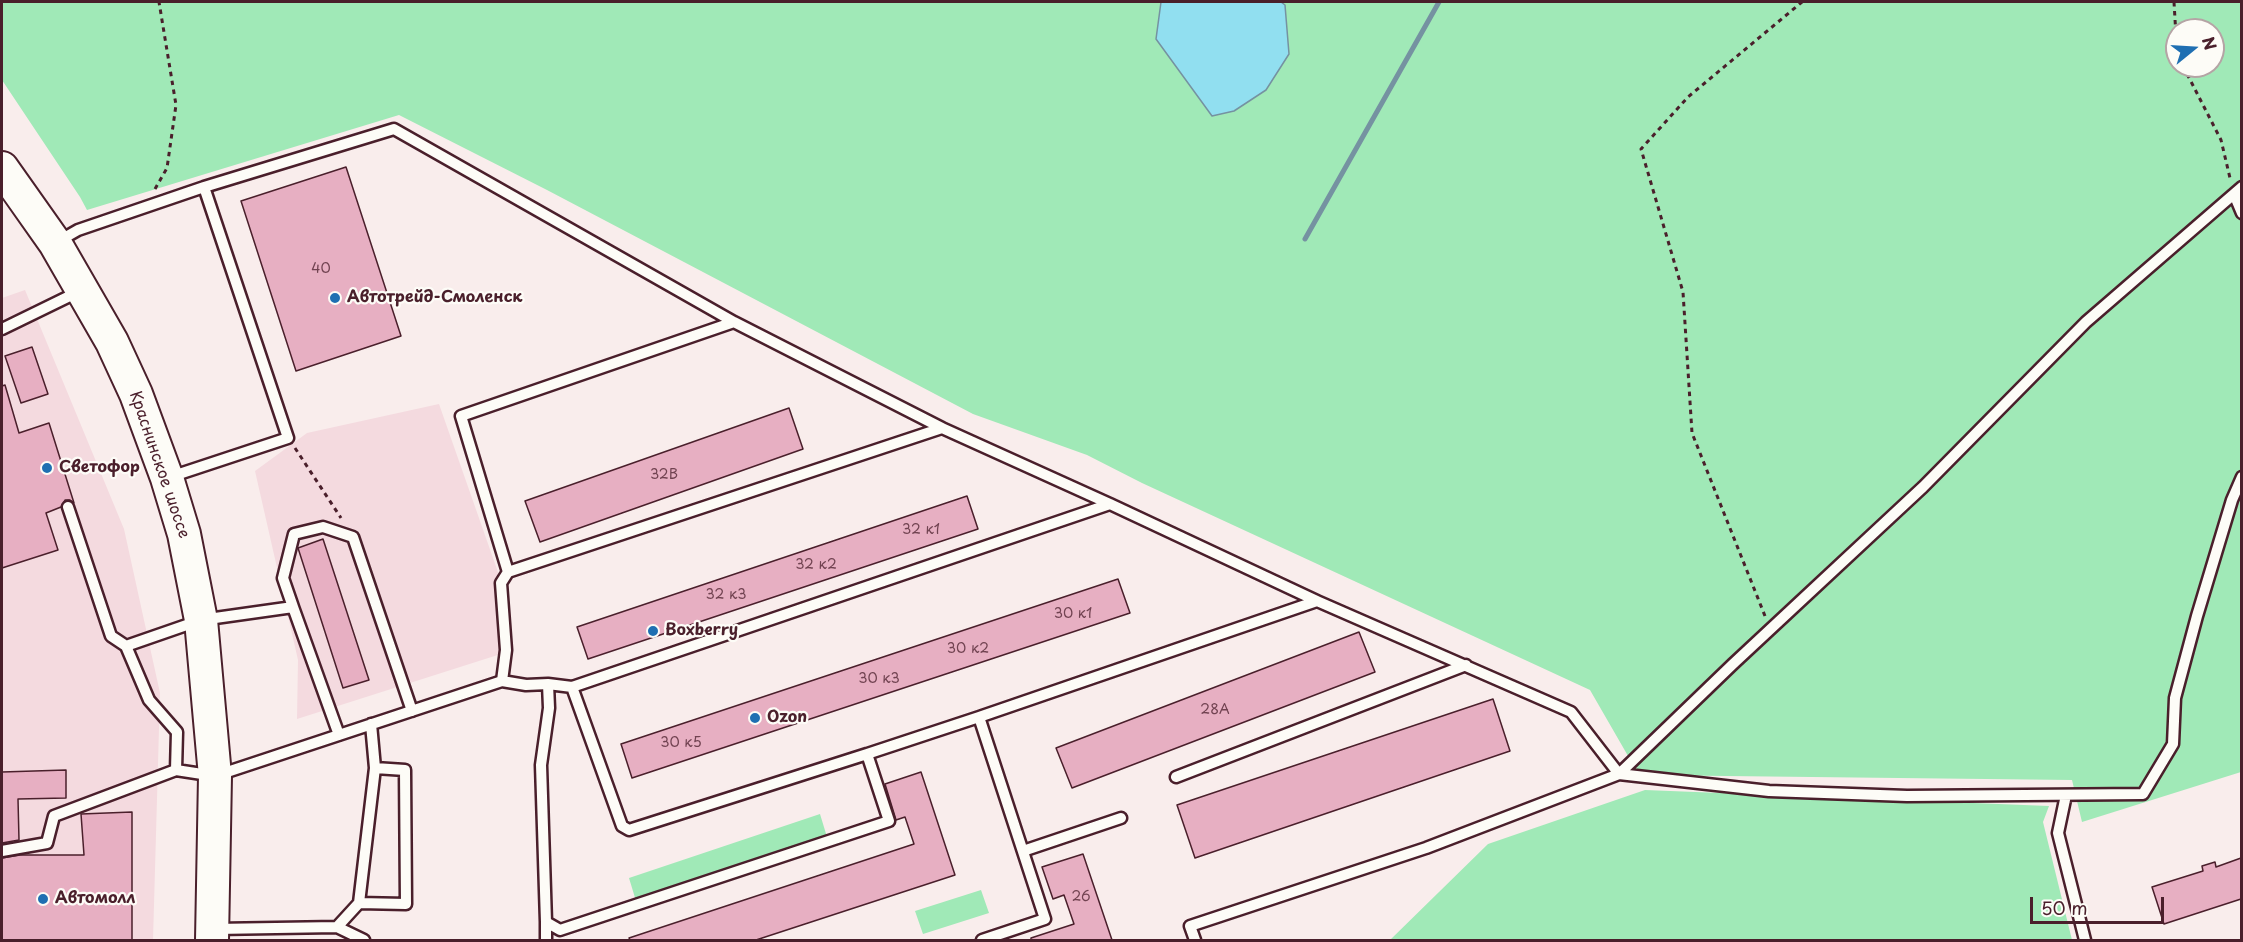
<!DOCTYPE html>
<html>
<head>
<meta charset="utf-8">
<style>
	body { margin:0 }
	#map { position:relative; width:2243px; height:942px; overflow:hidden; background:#f9edec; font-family:"Playpen Sans",sans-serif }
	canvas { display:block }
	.frame { position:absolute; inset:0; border:3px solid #4a1f2b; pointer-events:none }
	.north { position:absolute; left:2165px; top:18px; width:60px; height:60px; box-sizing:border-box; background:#fdfcf7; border:2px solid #b5a4a5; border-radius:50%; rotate:72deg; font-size:16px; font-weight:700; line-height:24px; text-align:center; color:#4a1f2b }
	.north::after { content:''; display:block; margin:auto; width:21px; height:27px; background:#1f6fb2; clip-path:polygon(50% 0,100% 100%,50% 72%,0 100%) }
	.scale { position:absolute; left:2030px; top:897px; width:134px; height:27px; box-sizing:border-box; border:3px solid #4a1f2b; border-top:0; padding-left:8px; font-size:18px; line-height:21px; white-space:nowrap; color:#4a1f2b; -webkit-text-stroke:4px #fdfcf7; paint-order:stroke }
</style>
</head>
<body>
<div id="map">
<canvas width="2243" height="942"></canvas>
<div class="frame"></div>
<div class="north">N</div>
<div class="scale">50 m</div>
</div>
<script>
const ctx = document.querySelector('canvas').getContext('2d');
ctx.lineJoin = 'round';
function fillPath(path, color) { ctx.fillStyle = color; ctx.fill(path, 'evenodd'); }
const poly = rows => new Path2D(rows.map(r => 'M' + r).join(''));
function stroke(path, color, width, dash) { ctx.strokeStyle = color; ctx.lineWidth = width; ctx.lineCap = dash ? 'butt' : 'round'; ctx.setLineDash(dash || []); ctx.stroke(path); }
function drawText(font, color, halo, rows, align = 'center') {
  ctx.font = font + ' "Playpen Sans",sans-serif'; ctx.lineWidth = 4.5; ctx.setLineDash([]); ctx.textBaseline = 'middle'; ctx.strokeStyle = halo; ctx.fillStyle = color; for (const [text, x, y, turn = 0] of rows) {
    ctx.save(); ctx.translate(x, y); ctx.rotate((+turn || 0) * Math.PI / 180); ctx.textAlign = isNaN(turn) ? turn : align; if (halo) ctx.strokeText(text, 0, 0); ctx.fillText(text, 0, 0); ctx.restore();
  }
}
fillPath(poly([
	[25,290,124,529,160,693,153,940,2,940,2,298],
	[439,404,500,578,504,653,297,719,298,660,255,471,307,433]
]), '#f4dadf');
fillPath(poly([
	[2,2,2241,2,2241,772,2082,822,2072,780,1639,775,1590,690,1142,483,1087,455,973,414,547,190,399,115,87,210,80,197,2,80],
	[2177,30,2213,30,2213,66,2177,66],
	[1645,790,2049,806,2043,822,2072,940,1390,940,1488,844],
	[820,814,827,837,636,901,629,878],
	[981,890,989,913,923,934,915,911]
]), '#a0e9b7');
const water = poly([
	[1161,2,1281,2,1285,5,1289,54,1266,90,1234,111,1212,116,1156,39,1161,2]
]);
fillPath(water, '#91dff0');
stroke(water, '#7592a1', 1.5);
stroke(poly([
	[1305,239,1439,2]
]), '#7592a1', 5);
const building = poly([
	[346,167,401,336,296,371,241,201,346,167],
	[32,347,48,394,21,403,5,356,32,347],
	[5,385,19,433,49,423,74,503,70,500,65,500,61,507,46,513,58,550,2,568,2,386,5,385],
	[789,408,803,449,540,542,525,501,789,408],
	[967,496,978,529,588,659,577,627,967,496],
	[323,539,369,680,343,688,298,548,323,539],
	[1118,579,1130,613,632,778,621,744,1118,579],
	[1359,632,1375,672,1072,788,1056,748,1359,632],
	[1493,699,1510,751,1195,858,1177,805,1493,699],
	[66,770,66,798,18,799,19,840,2,843,2,772,66,770],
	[921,772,955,875,756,940,630,940,629,938,914,844,905,817,896,820,885,784,921,772],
	[132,812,132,940,2,940,2,858,20,855,84,855,81,814,132,812],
	[1083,854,1112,940,1031,940,1031,938,1074,924,1064,895,1053,899,1042,867,1083,854],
	[2241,858,2241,899,2164,924,2152,887,2203,871,2202,866,2215,862,2216,867,2241,858]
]);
fillPath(building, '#e7afc2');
stroke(building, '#4a1f2b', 1.5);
const service = poly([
	[204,187,394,129,734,322],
	[2234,194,2242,213],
	[57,242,78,230,204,187,288,438,170,477],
	[2,329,80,291],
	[1110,504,1317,601,1571,712,1619,774,1769,791,1907,796,2143,794,2173,744,2175,698,2197,616,2232,500,2242,477],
	[68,507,111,636,126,646],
	[508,572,461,416,734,322,942,428],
	[293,607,339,735],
	[502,681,506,650,501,583,508,572,942,428,1110,504,572,687],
	[548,684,572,687,622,826,629,830,867,754],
	[979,717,1317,601],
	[176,770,177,732,149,700,126,646,201,620,293,607,283,578,294,534,323,527,353,537,412,711],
	[1176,777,1466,665],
	[2066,795,2058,833,2085,940],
	[2,851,47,843,54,816,176,770,215,776,502,681,526,685,548,684,549,708,541,765,546,922,560,930,889,821,867,754,979,717,1045,919,982,940],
	[1023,851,1121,818],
	[359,903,406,904,405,770,375,768],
	[337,927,359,903,375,768,371,724],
	[215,929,337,927,364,940],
	[546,940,546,922],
	[1195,940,1190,926,1426,848,1619,774,1733,664,1923,487,2086,322,2242,187]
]);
const primary = poly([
	[2,168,55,243,112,342,136,394,167,478,184,534,201,620,215,776,212,940]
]);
stroke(service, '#4a1f2b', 15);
stroke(primary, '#4a1f2b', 36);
stroke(poly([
	[2174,2,2177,53],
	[2183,66,2221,140,2230,178],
	[155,189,167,168,176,105,159,2],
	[295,448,341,518],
	[1765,616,1692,433,1683,292,1641,149,1688,97,1802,2]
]), '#4a1f2b', 3, [4.5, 4.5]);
stroke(service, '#fdfcf7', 10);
stroke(primary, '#fdfcf7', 32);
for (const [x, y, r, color] of [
	[335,298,6,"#1f6fb2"],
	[47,468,6,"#1f6fb2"],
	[653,631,6,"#1f6fb2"],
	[755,718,6,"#1f6fb2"],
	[43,899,6,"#1f6fb2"]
]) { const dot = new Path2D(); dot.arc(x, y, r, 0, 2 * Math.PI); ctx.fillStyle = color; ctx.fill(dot); stroke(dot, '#fdfcf7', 2); }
drawText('14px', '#714351', null, [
	["40",321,269],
	["32В",664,475],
	["32 к1",921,530],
	["32 к2",816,565],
	["32 к3",726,595],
	["30 к1",1073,614],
	["30 к2",968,649],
	["30 к3",879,679],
	["28А",1215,710],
	["30 к5",681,743],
	["26",1081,897]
]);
drawText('bold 16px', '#4a1f2b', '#fdfcf7', [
	["Автотрейд-Смоленск",347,298],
	["Светофор",59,468],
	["Boxberry",665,631],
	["Ozon",767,718],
	["Автомолл",55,899]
], 'left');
drawText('16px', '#4a1f2b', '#fdfcf7', [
	["Краснинское шоссе",159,465,71]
]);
</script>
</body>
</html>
